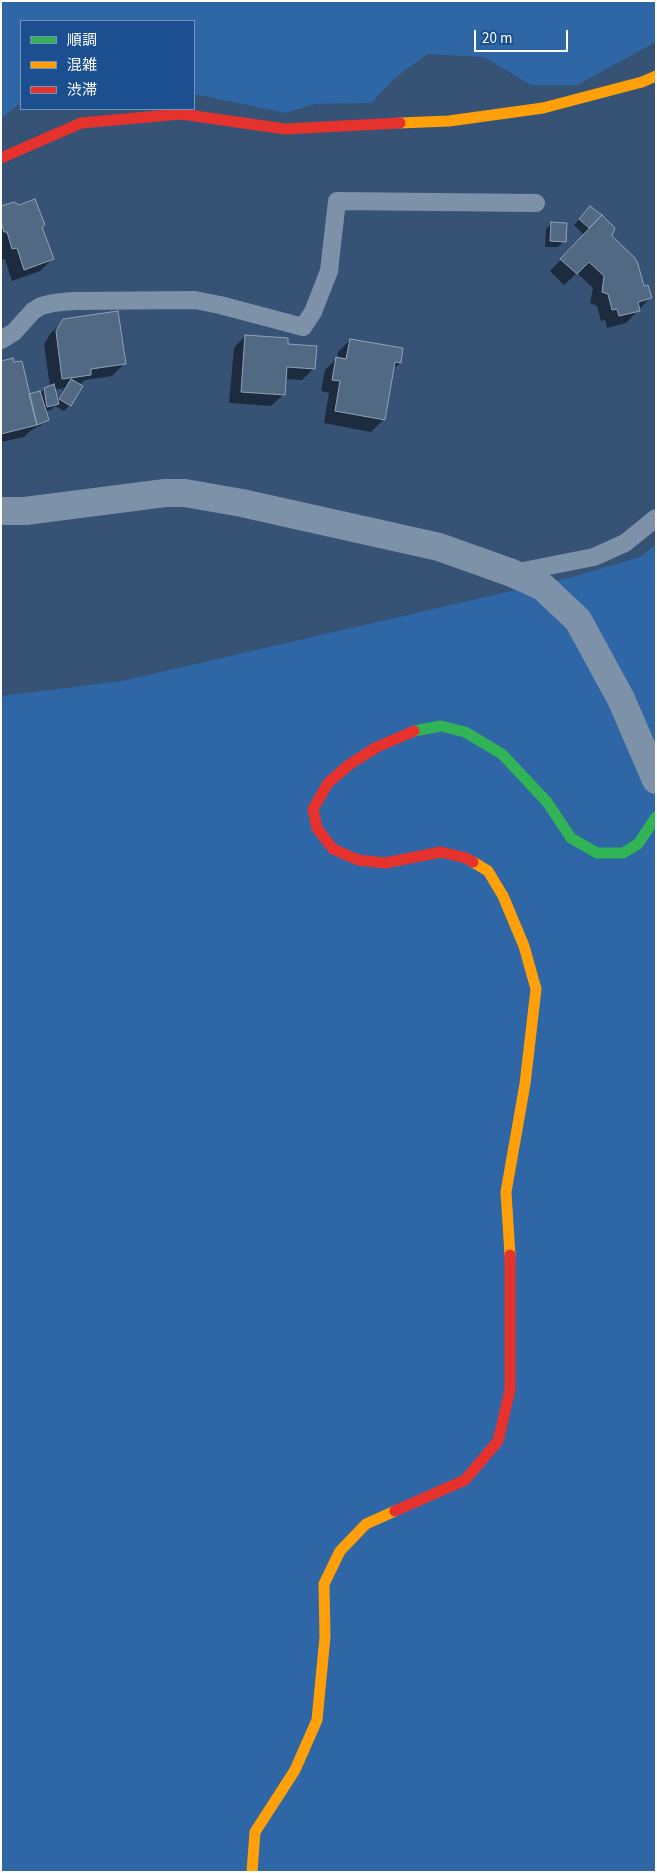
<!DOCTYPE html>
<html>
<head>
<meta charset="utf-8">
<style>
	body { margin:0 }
	#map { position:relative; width:657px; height:1873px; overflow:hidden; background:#365274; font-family:"Source Sans 3","Noto Sans JP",sans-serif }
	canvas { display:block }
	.frame { position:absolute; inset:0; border:2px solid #fff; pointer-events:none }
	.legend { position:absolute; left:20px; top:20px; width:175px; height:90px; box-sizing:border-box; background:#1b4f8f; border:1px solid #7695bc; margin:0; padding:6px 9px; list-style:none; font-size:15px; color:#fff }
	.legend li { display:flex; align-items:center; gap:10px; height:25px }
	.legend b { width:25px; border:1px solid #7695bc }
	.scale { position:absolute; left:474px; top:30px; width:94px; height:22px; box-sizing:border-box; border:2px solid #fff; border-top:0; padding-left:6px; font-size:15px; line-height:18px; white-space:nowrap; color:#fff; -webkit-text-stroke:4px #1b4f8f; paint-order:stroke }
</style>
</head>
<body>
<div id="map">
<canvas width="657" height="1873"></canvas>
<div class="frame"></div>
<ul class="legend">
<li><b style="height:6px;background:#30b455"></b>順調</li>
<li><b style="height:6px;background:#ff9f0a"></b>混雑</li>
<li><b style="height:6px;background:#e5322d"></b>渋滞</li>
</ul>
<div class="scale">20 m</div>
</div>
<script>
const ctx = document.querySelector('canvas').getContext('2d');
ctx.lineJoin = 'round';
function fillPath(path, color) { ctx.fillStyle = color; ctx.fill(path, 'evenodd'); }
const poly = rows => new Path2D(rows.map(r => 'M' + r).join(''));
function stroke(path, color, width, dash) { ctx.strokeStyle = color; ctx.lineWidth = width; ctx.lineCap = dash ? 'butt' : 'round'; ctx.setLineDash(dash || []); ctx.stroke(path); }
fillPath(poly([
	[1,1,656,1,656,42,577,85,531,85,484,57,427,54,394,79,371,103,315,104,286,113,194,94,194,21,21,21,21,102,1,119],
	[656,544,656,1872,1,1872,1,696,122,681,576,576,640,557]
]), '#2f66a5');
fillPath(poly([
	[1,207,41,227,52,259,40,271,12,281,5,259,1,260],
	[585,213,601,216,614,228,610,236,650,298,626,323,607,328,605,320,601,321,597,306,590,303,593,288,577,273,564,285,550,271,584,235,574,225],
	[552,223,564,241,558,247,545,247,546,229],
	[64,321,124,364,112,376,85,380,79,385,70,405,64,411,55,406,51,410,45,411,47,419,41,425,30,431,24,437,1,442,1,362,29,396,40,394,44,389,50,387,44,344,51,333],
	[64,388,57,401,54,390],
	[245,336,287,345,314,368,302,380,285,379,283,395,271,406,229,403,234,348],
	[350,340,402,349,400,363,392,370,383,420,371,432,324,423,329,393,321,391,325,370,337,358,338,352]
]), '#0007');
const building = poly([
	[35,199,45,225,42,227,54,259,24,270,17,248,12,249,7,232,4,232,1,223,1,206,14,202,19,205,35,199],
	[590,206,602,215,589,228,579,219,590,206],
	[602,215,615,228,612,236,635,258,638,264,644,286,648,285,652,298,638,302,640,311,619,316,617,309,612,310,608,294,602,292,604,276,589,262,577,274,560,259,602,215],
	[551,222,567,223,566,242,550,241,551,222],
	[118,311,126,364,91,369,91,375,62,379,56,331,63,319,118,311],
	[245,335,288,338,288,344,317,346,315,369,287,367,285,395,241,392,245,335],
	[350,339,403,348,401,363,395,362,385,420,335,411,340,381,332,380,336,357,346,359,350,339],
	[13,358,14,362,22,361,37,425,1,434,1,361,13,358],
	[71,379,83,386,71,406,59,399,71,379],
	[54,384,59,404,47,407,44,388,54,384],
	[40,391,49,420,37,425,29,394,40,391]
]);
fillPath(building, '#526984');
stroke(building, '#92a2b6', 1);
stroke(poly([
	[1,340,14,332,33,311,41,306,53,303,73,301,195,300,220,305,303,327,313,312,329,271,337,201,536,203],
	[513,573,594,557,625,543,656,518]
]), '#7d92a8', 18);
stroke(poly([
	[1,511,25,511,165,493,185,493,242,503,439,547,512,573,543,587,578,620,621,699,656,780]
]), '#7d92a8', 28);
stroke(poly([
	[414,731,441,726,465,732,502,754,547,802,571,838,597,853,623,853,638,844,656,817]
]), '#30b455', 11);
stroke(poly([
	[400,123,449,121,543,108,642,82,656,76],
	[473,862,488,871,503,896,524,946,536,989,525,1084,506,1192,510,1255],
	[252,1872,255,1832,295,1770,317,1720,325,1637,324,1584,340,1551,366,1524,395,1511]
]), '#ff9f0a', 11);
stroke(poly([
	[1,158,81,123,181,114,285,129,400,123],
	[414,731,377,747,350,764,328,783,313,809,317,828,333,849,358,860,385,863,441,852,466,858,473,862],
	[395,1511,465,1480,498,1441,510,1390,510,1255]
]), '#e5322d', 11);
</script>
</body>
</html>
